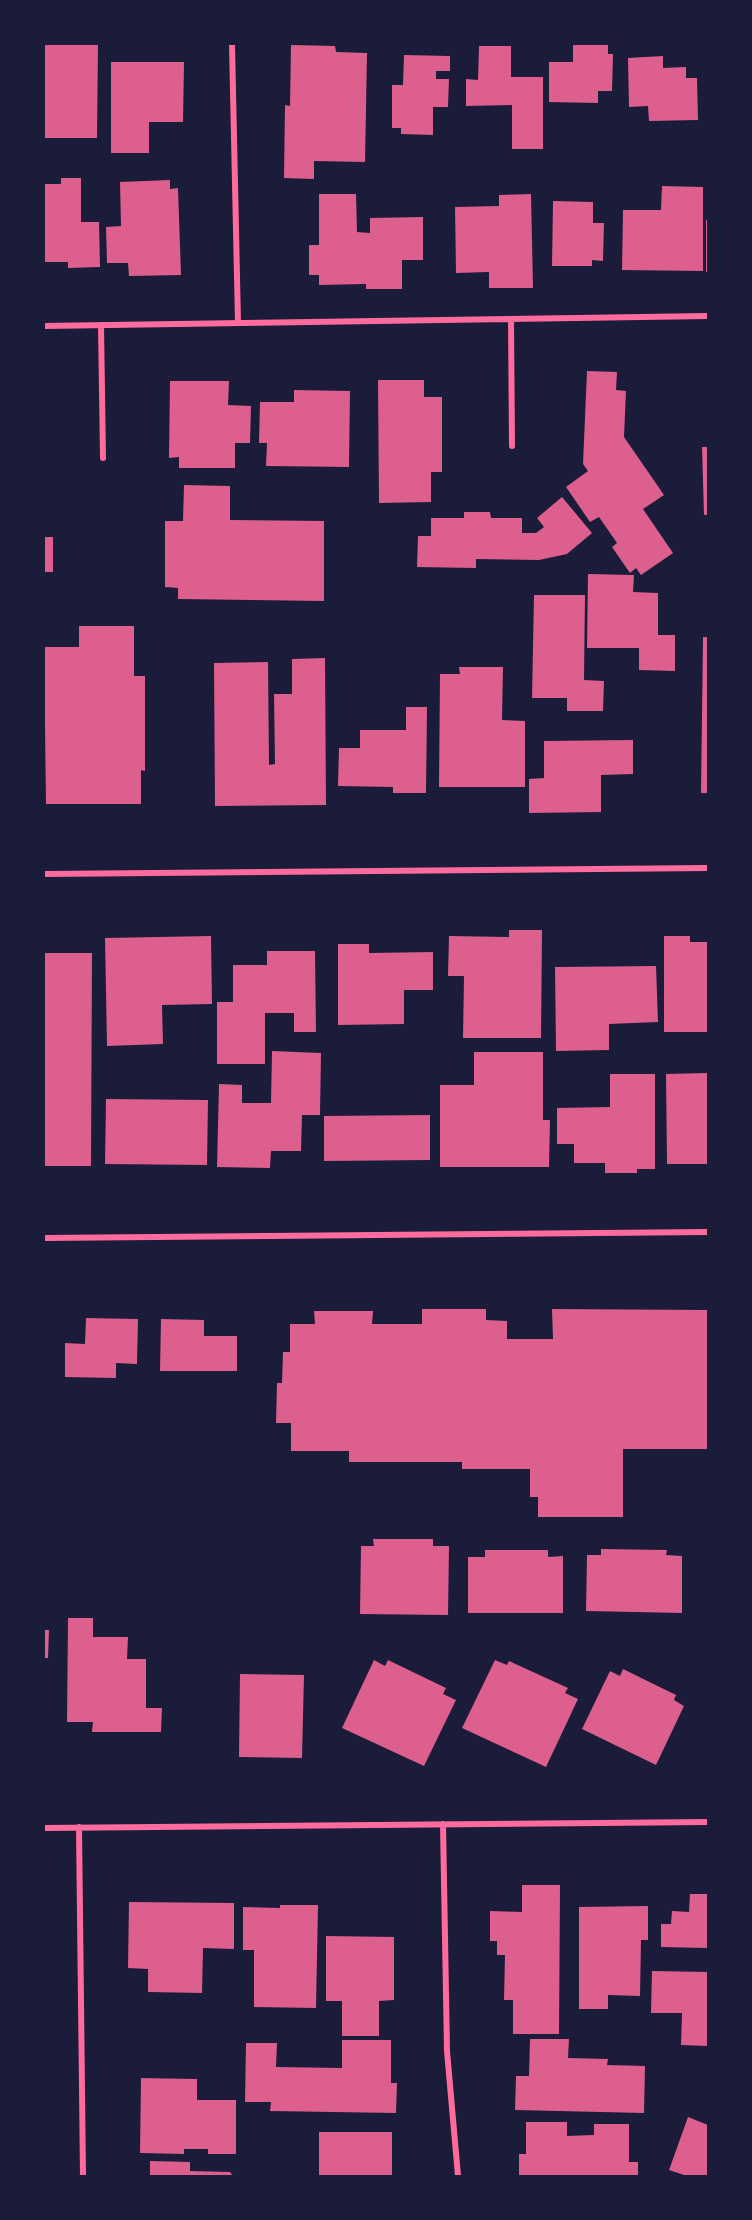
<!DOCTYPE html>
<html>
<head>
<meta charset="utf-8">
<style>
	body { margin:0 }
	#map { position:relative; width:752px; height:2220px; overflow:hidden; background:#1b1b3a; font-family:Quicksand,sans-serif }
	canvas { display:block }
	.frame { position:absolute; inset:0; border:45px solid #1b1b3a; pointer-events:none }
</style>
</head>
<body>
<div id="map">
<canvas width="752" height="2220"></canvas>
<div class="frame"></div>
</div>
<script>
const ctx = document.querySelector('canvas').getContext('2d');
ctx.lineJoin = 'round';
function fillPath(path, color) { ctx.fillStyle = color; ctx.fill(path, 'evenodd'); }
const poly = rows => new Path2D(rows.map(r => 'M' + r).join(''));
function stroke(path, color, width, dash) { ctx.strokeStyle = color; ctx.lineWidth = width; ctx.lineCap = dash ? 'butt' : 'round'; ctx.setLineDash(dash || []); ctx.stroke(path); }
fillPath(poly([
	[63,44,98,44,97,138,44,138,44,45],
	[573,44,608,44,608,54,613,54,612,91,598,91,598,103,549,102,549,62,573,62],
	[291,45,335,46,336,52,367,53,365,162,314,161,314,179,284,178,285,105,290,106],
	[479,46,511,46,511,77,543,77,543,149,512,149,512,105,466,106,466,79,478,80],
	[404,55,450,56,450,71,436,71,436,79,449,79,448,107,433,107,433,135,401,134,401,128,392,128,392,85,403,85],
	[663,56,663,68,686,67,686,78,697,78,698,120,649,121,648,106,629,107,628,58],
	[111,62,184,62,183,122,149,122,149,153,111,153],
	[61,178,81,178,81,222,99,222,100,267,68,268,68,262,44,262,44,184,61,184],
	[170,180,170,189,178,188,181,275,129,276,128,263,107,263,106,227,121,226,120,182],
	[662,186,703,187,703,271,622,270,623,210,661,210],
	[319,194,356,194,357,232,370,233,370,218,423,217,423,260,402,260,402,289,366,289,366,284,319,285,319,275,309,275,309,245,319,245],
	[531,194,533,288,489,288,489,272,456,273,455,207,499,206,499,195],
	[553,201,593,202,593,223,604,223,603,261,592,260,592,266,552,266],
	[706,220,708,220,708,272,706,272],
	[587,371,617,372,616,390,626,391,624,437,664,495,643,509,673,553,641,575,636,568,630,573,612,547,617,543,599,517,590,522,566,487,588,471,583,464],
	[378,380,424,380,424,397,442,397,442,472,431,472,431,502,379,503],
	[170,381,229,381,228,405,251,406,250,443,235,443,235,468,179,468,179,457,169,458],
	[294,390,350,391,349,467,266,466,267,443,259,443,260,402,294,402],
	[702,447,708,447,708,515,704,515],
	[184,485,230,486,230,520,324,521,324,601,178,599,178,588,165,587,165,521,183,521],
	[562,497,592,533,567,554,539,560,476,559,476,568,417,567,418,536,431,536,431,518,464,518,464,512,490,512,491,518,522,518,522,533,536,533,544,527,537,518],
	[44,537,53,537,53,572,44,572],
	[588,574,634,575,633,592,658,593,658,635,675,635,675,671,639,670,639,648,587,648],
	[534,595,585,595,584,680,604,681,603,711,567,711,567,698,532,698],
	[79,626,134,626,134,676,145,676,145,771,141,770,141,804,46,804,44,647,79,647],
	[703,637,708,637,708,793,701,793],
	[325,658,326,805,215,806,214,663,268,662,269,765,275,764,274,694,292,694,292,659],
	[459,667,503,667,502,720,525,721,525,787,439,787,440,674,460,674],
	[406,707,427,707,426,793,393,793,393,787,338,786,339,748,360,748,360,730,406,730],
	[633,740,633,774,601,775,601,812,529,813,529,779,544,778,544,741],
	[509,930,542,930,541,1038,463,1038,464,976,448,976,449,936,509,937],
	[211,936,212,1004,162,1005,163,1044,107,1046,105,938],
	[664,936,690,936,690,942,708,942,708,1032,664,1032],
	[338,944,369,944,369,953,433,952,433,990,404,990,404,1024,338,1025],
	[267,951,315,951,316,1032,294,1032,294,1013,265,1013,265,1064,217,1064,217,1002,233,1002,233,965,267,965],
	[44,953,92,953,91,1166,44,1166],
	[656,966,658,1022,609,1024,609,1050,556,1051,555,967],
	[272,1051,321,1053,320,1115,302,1115,301,1151,271,1151,270,1168,217,1167,219,1084,242,1085,242,1103,271,1103],
	[474,1052,543,1052,543,1120,550,1120,549,1167,440,1167,440,1085,474,1085],
	[708,1073,708,1164,667,1164,666,1074],
	[610,1074,655,1074,655,1169,637,1169,637,1173,605,1173,605,1163,574,1163,574,1144,557,1144,557,1108,610,1107],
	[106,1099,208,1100,207,1165,105,1164],
	[430,1115,430,1160,324,1161,324,1116],
	[422,1309,486,1309,486,1320,507,1321,507,1339,553,1339,552,1309,708,1310,708,1449,623,1449,623,1517,538,1517,538,1497,530,1497,530,1469,462,1469,462,1462,349,1462,349,1451,291,1451,291,1423,276,1423,277,1383,282,1383,283,1352,290,1352,290,1324,315,1324,314,1311,373,1311,372,1324,422,1324],
	[86,1318,138,1319,137,1364,116,1363,116,1378,65,1377,65,1343,85,1344],
	[161,1319,204,1320,204,1336,237,1336,237,1371,160,1371],
	[373,1539,433,1539,433,1546,449,1546,448,1615,360,1614,361,1546,374,1546],
	[601,1549,667,1550,666,1555,682,1556,682,1613,586,1611,587,1555,601,1555],
	[485,1550,548,1550,548,1557,563,1556,563,1613,468,1613,468,1557,485,1557],
	[68,1618,93,1618,93,1637,128,1637,127,1659,146,1659,146,1708,162,1708,161,1732,92,1732,93,1722,67,1722],
	[44,1630,49,1630,48,1658,44,1658],
	[374,1660,385,1666,388,1660,446,1688,443,1694,456,1700,424,1766,342,1728],
	[495,1660,507,1665,509,1661,568,1688,565,1693,578,1699,546,1767,462,1728],
	[623,1669,676,1695,674,1700,684,1706,656,1765,582,1729,610,1671,620,1676],
	[240,1674,304,1675,302,1758,239,1757],
	[522,1885,560,1885,559,2034,513,2034,513,2000,504,2000,505,1955,497,1955,497,1941,490,1941,490,1911,522,1912],
	[690,1894,708,1894,708,1948,661,1947,661,1924,671,1924,672,1911,689,1912],
	[129,1902,234,1903,234,1949,203,1948,202,1993,148,1992,148,1969,128,1968],
	[280,1905,318,1905,316,2008,254,2007,254,1950,243,1950,243,1907,280,1908],
	[648,1906,648,1940,641,1940,640,1996,608,1995,608,2009,579,2009,579,1907],
	[326,1936,394,1937,394,2000,379,2001,379,2036,342,2036,342,2001,326,2001],
	[652,1971,708,1972,708,2046,681,2045,682,2013,651,2013],
	[530,2039,569,2039,568,2058,608,2059,607,2065,645,2066,644,2113,515,2110,516,2076,529,2076],
	[342,2040,391,2040,391,2083,397,2083,396,2113,270,2111,271,2102,245,2102,246,2043,277,2043,276,2067,342,2068],
	[141,2078,197,2079,197,2100,236,2100,236,2154,208,2154,208,2149,184,2149,184,2154,140,2153],
	[688,2117,708,2125,708,2176,687,2176,669,2170],
	[526,2122,567,2122,567,2136,594,2135,594,2124,629,2124,629,2162,638,2162,638,2176,519,2176,519,2154,526,2154],
	[319,2132,392,2132,392,2176,319,2176],
	[150,2161,190,2162,190,2171,230,2172,233,2176,150,2176]
]), '#dd5f8e');
stroke(poly([
	[232,44,238,323],
	[511,319,512,446],
	[101,325,103,458],
	[44,326,708,316],
	[44,874,708,868],
	[44,1238,708,1232],
	[443,1824,447,2051,458,2176],
	[79,1827,83,2176],
	[44,1828,708,1822]
]), '#ff6b9d', 6);
</script>
</body>
</html>
